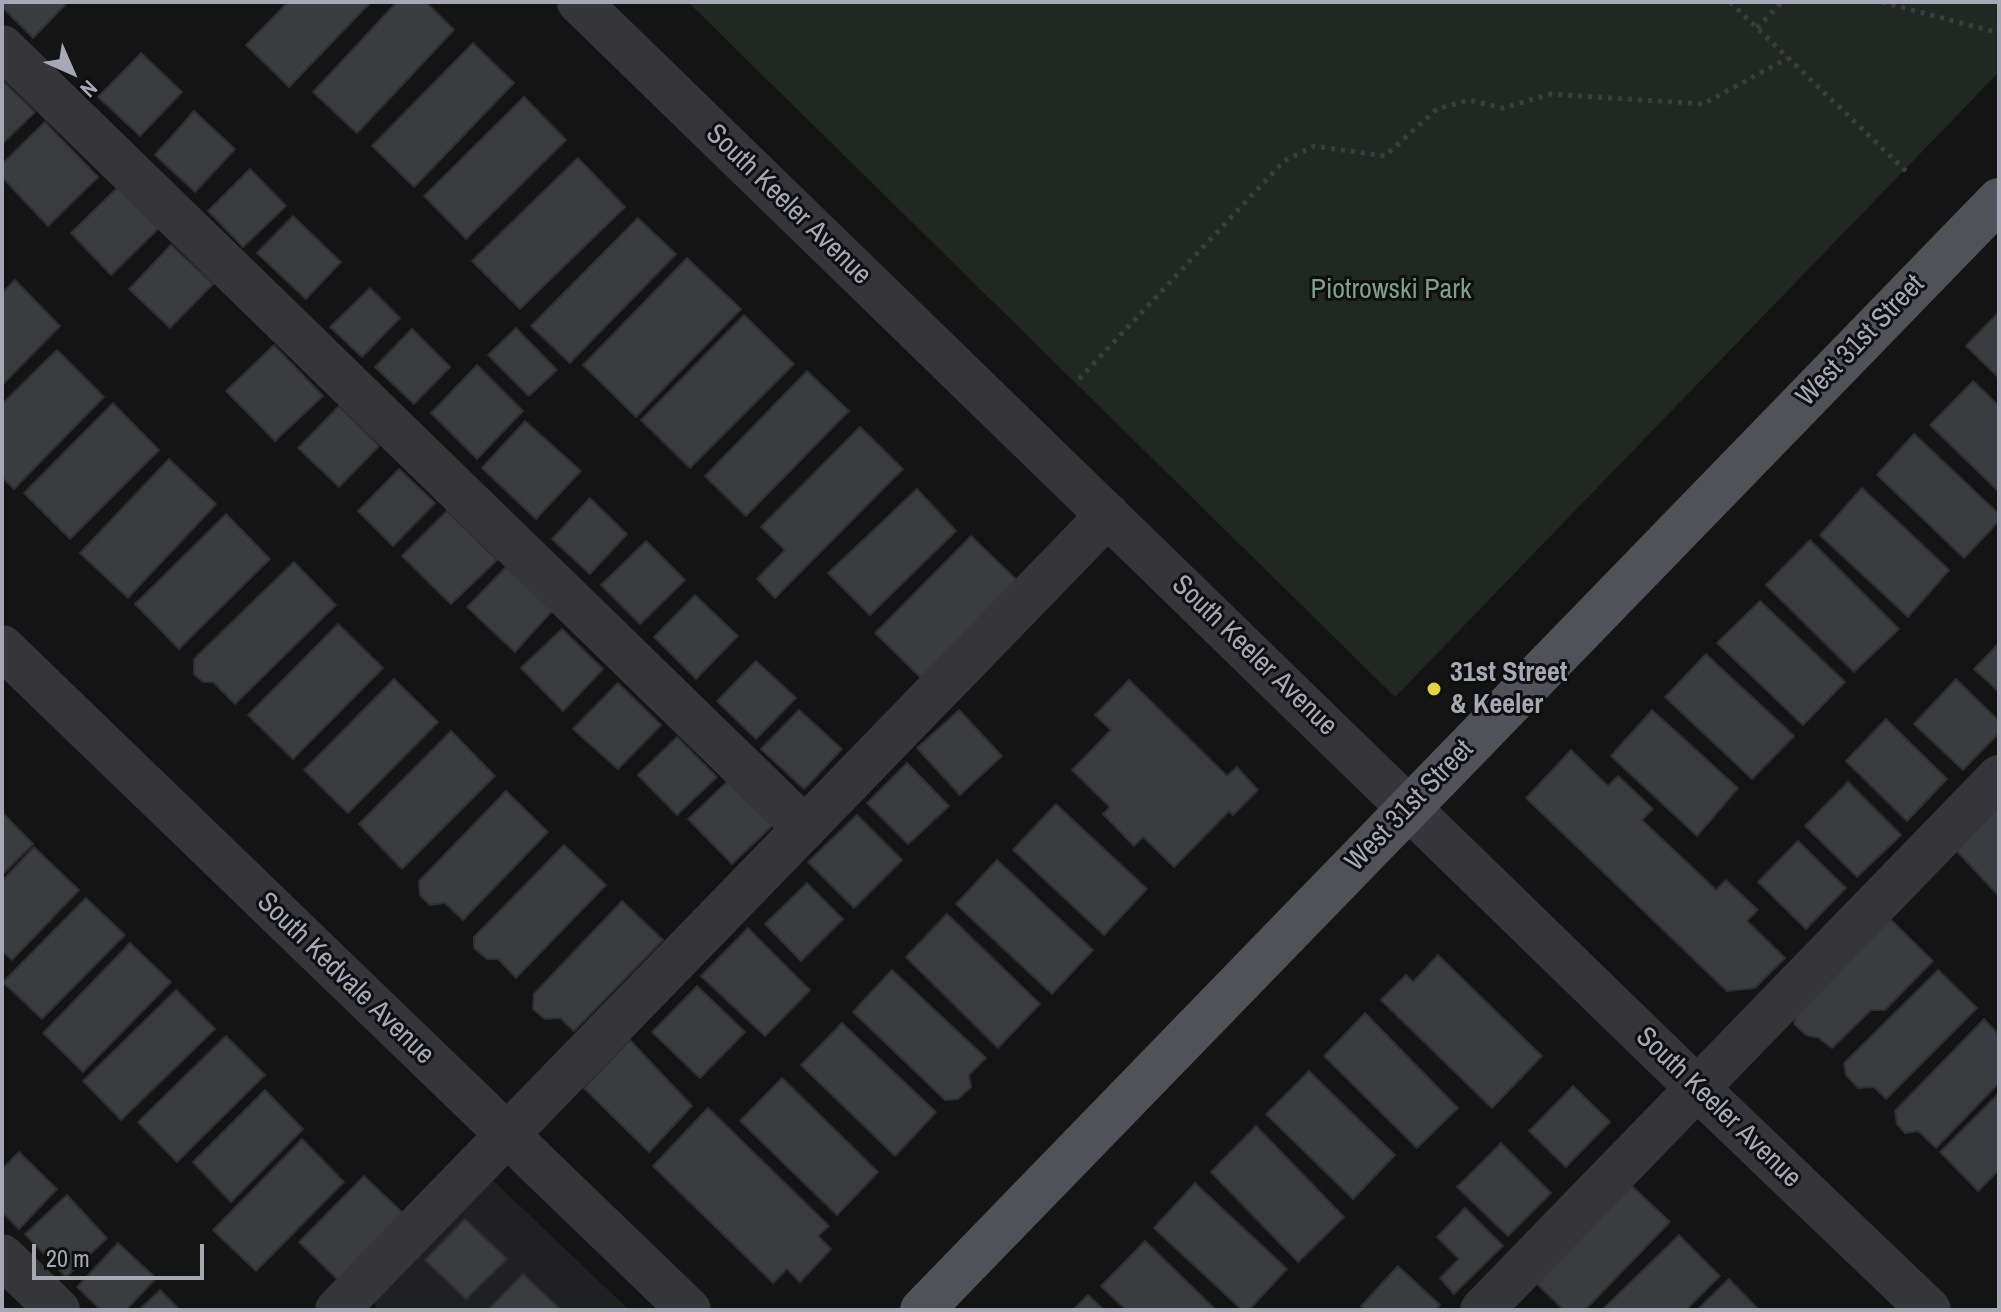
<!DOCTYPE html>
<html>
<head>
<meta charset="utf-8">
<style>
	body { margin:0 }
	#map { position:relative; width:2001px; height:1312px; overflow:hidden; background:#141415; font-family:"Archivo Narrow",sans-serif }
	canvas { display:block }
	.frame { position:absolute; inset:0; border:4px solid #a6a8b5; pointer-events:none }
	.north { position:absolute; left:32px; top:32px; width:80px; height:80px; -webkit-text-stroke:6px #0f0f10; paint-order:stroke; rotate:135deg; font-size:22px; font-weight:700; line-height:32px; text-align:center; color:#a6a8b5 }
	.north::after { content:''; display:block; margin:auto; width:28px; height:36px; background:#a6a8b5; clip-path:polygon(50% 0,100% 100%,50% 72%,0 100%) }
	.scale { position:absolute; left:32px; top:1244px; width:172px; height:36px; box-sizing:border-box; border:4px solid #a6a8b5; border-top:0; padding-left:10px; font-size:24px; line-height:28px; white-space:nowrap; color:#a6a8b5; -webkit-text-stroke:6px #0f0f10; paint-order:stroke }
</style>
</head>
<body>
<div id="map">
<canvas width="2001" height="1312"></canvas>
<div class="frame"></div>
<div class="north">N</div>
<div class="scale">20 m</div>
</div>
<script>
const ctx = document.querySelector('canvas').getContext('2d');
ctx.lineJoin = 'round';
function fillPath(path, color) { ctx.fillStyle = color; ctx.fill(path, 'evenodd'); }
const poly = rows => new Path2D(rows.map(r => 'M' + r).join(''));
function stroke(path, color, width, dash) { ctx.strokeStyle = color; ctx.lineWidth = width; ctx.lineCap = dash ? 'butt' : 'round'; ctx.setLineDash(dash || []); ctx.stroke(path); }
function drawText(font, color, halo, rows, align = 'center') {
  ctx.font = font + ' "Archivo Narrow",sans-serif'; ctx.lineWidth = 6; ctx.setLineDash([]); ctx.textBaseline = 'middle'; ctx.strokeStyle = halo; ctx.fillStyle = color; for (const [text, x, y, turn = 0] of rows) {
    ctx.save(); ctx.translate(x, y); ctx.rotate((+turn || 0) * Math.PI / 180); ctx.textAlign = isNaN(turn) ? turn : align; if (halo) ctx.strokeText(text, 0, 0); ctx.fillText(text, 0, 0); ctx.restore();
  }
}
fillPath(poly([
	[478,1166,629,1310,380,1310,358,1288]
]), '#202022');
fillPath(poly([
	[688,2,1999,2,1999,72,1395,697]
]), '#202822');
const building = poly([
	[2,2,68,2,33,38,2,7,2,2],
	[288,2,371,2,289,87,246,45,288,2],
	[397,2,426,2,454,30,357,133,313,92,397,2],
	[473,43,514,83,414,187,372,146,473,43],
	[141,53,182,92,140,136,98,97,141,53],
	[2,80,35,112,2,144,2,80],
	[524,97,566,140,466,239,424,196,524,97],
	[194,111,235,149,195,192,155,155,194,111],
	[45,122,98,177,48,226,2,177,2,164,45,122],
	[578,158,625,207,520,309,472,261,578,158],
	[250,169,286,206,243,247,208,211,250,169],
	[119,186,160,227,111,275,71,233,119,186],
	[293,216,341,262,306,299,257,253,293,216],
	[638,218,676,254,570,363,531,326,638,218],
	[171,245,213,284,170,328,129,289,171,245],
	[687,258,741,309,636,417,583,365,687,258],
	[15,280,60,326,2,385,2,293,15,280],
	[370,288,400,318,362,357,330,327,370,288],
	[1999,312,1999,378,1966,346,1999,312],
	[744,315,794,364,690,468,641,420,744,315],
	[516,328,557,370,529,396,488,355,516,328],
	[412,329,450,367,414,404,375,367,412,329],
	[274,345,323,396,275,441,226,391,274,345],
	[57,350,104,397,14,489,2,477,2,404,57,350],
	[477,365,523,411,477,459,431,413,477,365],
	[807,371,849,411,746,516,705,476,807,371],
	[1973,381,1999,406,1999,492,1930,425,1973,381],
	[113,403,159,450,70,539,24,493,113,403],
	[339,406,379,446,339,487,298,448,339,406],
	[525,421,581,471,536,519,482,468,525,421],
	[860,427,903,469,775,598,757,579,785,550,761,527,860,427],
	[1914,434,1999,514,1999,521,1964,558,1877,475,1914,434],
	[169,459,216,504,128,598,80,553,169,459],
	[399,469,435,503,393,546,358,511,399,469],
	[1862,488,1949,570,1908,617,1820,535,1862,488],
	[917,489,956,531,870,615,828,573,917,489],
	[590,498,627,534,590,574,552,539,590,498],
	[447,511,497,560,451,604,402,556,447,511],
	[226,514,270,559,179,649,135,604,226,514],
	[971,536,1018,581,921,678,875,633,971,536],
	[1810,540,1899,629,1854,672,1766,585,1810,540],
	[646,541,685,580,640,624,601,585,646,541],
	[294,562,336,605,235,704,213,682,203,682,194,674,194,659,294,562],
	[506,567,553,610,515,652,467,607,506,567],
	[695,595,738,636,696,679,654,637,695,595],
	[1760,601,1845,682,1803,725,1717,643,1760,601],
	[338,624,383,668,293,759,248,715,338,624],
	[562,629,603,669,563,711,521,668,562,629],
	[1999,643,1999,692,1974,669,1999,643],
	[1706,654,1794,736,1752,779,1665,697,1706,654],
	[756,661,796,698,756,739,717,701,756,661],
	[394,679,438,722,348,813,304,770,394,679],
	[1956,679,1999,721,1999,733,1963,770,1914,724,1956,679],
	[1129,680,1227,776,1237,767,1258,790,1233,815,1229,811,1174,867,1143,837,1134,846,1103,814,1110,807,1072,770,1111,730,1095,715,1129,680],
	[618,683,661,725,618,769,573,729,618,683],
	[799,710,842,749,804,789,761,749,799,710],
	[959,710,1002,756,960,795,917,748,959,710],
	[1652,710,1738,788,1697,836,1611,756,1652,710],
	[1886,719,1947,779,1907,821,1846,761,1886,719],
	[451,731,495,776,402,869,359,824,451,731],
	[677,737,717,777,677,815,638,775,677,737],
	[1571,750,1608,786,1618,776,1653,809,1642,820,1716,890,1726,880,1758,910,1747,921,1785,958,1755,988,1727,991,1526,798,1571,750],
	[907,763,949,806,908,844,867,803,907,763],
	[730,779,774,824,732,864,688,819,730,779],
	[1848,782,1901,835,1857,877,1805,826,1848,782],
	[506,791,548,832,463,920,445,903,430,905,420,895,419,881,506,791],
	[1999,803,1999,892,1997,894,1953,847,1999,803],
	[1056,804,1147,889,1104,935,1013,850,1056,804],
	[2,812,33,844,2,875,2,812],
	[857,815,902,860,854,908,808,862,857,815],
	[1798,841,1846,888,1806,929,1758,882,1798,841],
	[564,845,606,885,516,978,498,959,487,959,474,948,474,937,564,845],
	[34,847,79,890,12,960,2,951,2,881,34,847],
	[997,860,1093,950,1052,994,956,904,997,860],
	[807,883,843,919,801,961,765,924,807,883],
	[86,898,125,935,42,1019,3,982,86,898],
	[622,901,663,940,574,1031,560,1018,545,1019,533,1009,534,994,622,901],
	[947,914,1040,1004,998,1048,906,957,947,914],
	[1887,916,1933,961,1885,1010,1871,1010,1832,1048,1819,1038,1806,1035,1794,1024,1797,1009,1887,916],
	[748,928,810,990,765,1036,701,976,748,928],
	[130,943,171,982,83,1072,43,1033,130,943],
	[1438,955,1542,1056,1492,1108,1381,1000,1406,975,1413,982,1438,955],
	[892,970,986,1058,969,1075,971,1087,958,1099,945,1100,853,1012,892,970],
	[1938,970,1977,1008,1886,1099,1874,1087,1858,1088,1846,1075,1844,1063,1938,970],
	[697,986,745,1032,700,1078,652,1032,697,986],
	[176,990,215,1029,121,1120,83,1081,176,990],
	[1365,1013,1458,1108,1417,1148,1324,1056,1365,1013],
	[1984,1019,1999,1035,1999,1083,1936,1148,1918,1131,1905,1133,1897,1124,1895,1111,1984,1019],
	[842,1023,936,1112,895,1156,801,1065,842,1023],
	[226,1036,265,1075,177,1162,138,1122,226,1036],
	[630,1040,692,1106,649,1152,584,1088,630,1040],
	[1309,1071,1395,1155,1353,1199,1266,1114,1309,1071],
	[782,1078,878,1172,837,1215,740,1121,782,1078],
	[1573,1086,1610,1122,1566,1167,1529,1131,1573,1086],
	[265,1090,303,1129,231,1202,193,1162,265,1090],
	[1999,1093,1999,1170,1978,1191,1940,1152,1999,1093],
	[708,1108,829,1226,818,1236,831,1249,800,1282,787,1269,773,1283,653,1166,708,1108],
	[1256,1126,1344,1217,1298,1262,1211,1172,1256,1126],
	[302,1139,344,1182,256,1271,213,1230,302,1139],
	[1501,1143,1551,1193,1508,1236,1457,1187,1501,1143],
	[19,1152,57,1189,19,1229,2,1212,2,1169,19,1152],
	[364,1176,404,1214,339,1281,299,1242,364,1176],
	[1195,1183,1287,1269,1249,1310,1242,1310,1154,1228,1195,1183],
	[1632,1186,1670,1222,1585,1310,1564,1310,1536,1283,1632,1186],
	[67,1195,107,1238,66,1277,25,1234,67,1195],
	[1465,1208,1503,1246,1454,1294,1440,1278,1459,1259,1437,1237,1465,1208],
	[465,1219,507,1259,466,1299,425,1260,465,1219],
	[1679,1235,1720,1276,1686,1310,1602,1310,1679,1235],
	[1145,1241,1216,1310,1126,1310,1101,1286,1145,1241],
	[118,1243,156,1278,126,1310,101,1310,77,1287,118,1243],
	[1398,1266,1440,1305,1436,1310,1364,1310,1361,1306,1398,1266],
	[523,1274,561,1310,488,1310,523,1274],
	[1729,1279,1759,1310,1697,1310,1729,1279],
	[160,1290,180,1310,139,1310,160,1290],
	[1088,1295,1104,1310,1073,1310,1088,1295]
]);
fillPath(building, '#3b3c3f');
stroke(building, '#2f2e31', 2);
stroke(poly([
	[1730,2,1909,174],
	[1882,2,1999,33],
	[1757,28,1782,2],
	[1079,379,1284,161,1314,146,1385,156,1437,109,1469,100,1503,108,1551,94,1703,104,1788,58]
]), '#3b3b41', 5, [4, 6]);
stroke(poly([
	[579,2,1697,1088,1929,1310],
	[2,47,805,828],
	[2,647,689,1310],
	[2,1256,58,1310],
	[337,1310,1108,515],
	[1482,1310,1999,777]
]), '#35353a', 44);
stroke(poly([
	[922,1310,1999,200]
]), '#515159', 44);
for (const [x, y, r, color] of [
	[1434,689,8,"#e5d23c"]
]) { const dot = new Path2D(); dot.arc(x, y, r, 0, 2 * Math.PI); ctx.fillStyle = color; ctx.fill(dot); stroke(dot, '#0f0f10', 3); }
drawText('28px', '#a6a8b5', '#0f0f10', [
	["South Keeler Avenue",788,205,44],
	["West 31st Street",1861,341,-46],
	["South Keeler Avenue",1254,656,44],
	["West 31st Street",1410,806,-46],
	["South Kedvale Avenue",345,979,44],
	["South Keeler Avenue",1718,1108,44]
]);
drawText('28px', '#7e9f88', '#0f0f10', [
	["Piotrowski Park",1391,290]
]);
drawText('bold 28px', '#a6a8b5', '#0f0f10', [
	["31st Street",1450,673],
	["& Keeler",1450,705]
], 'left');
</script>
</body>
</html>
